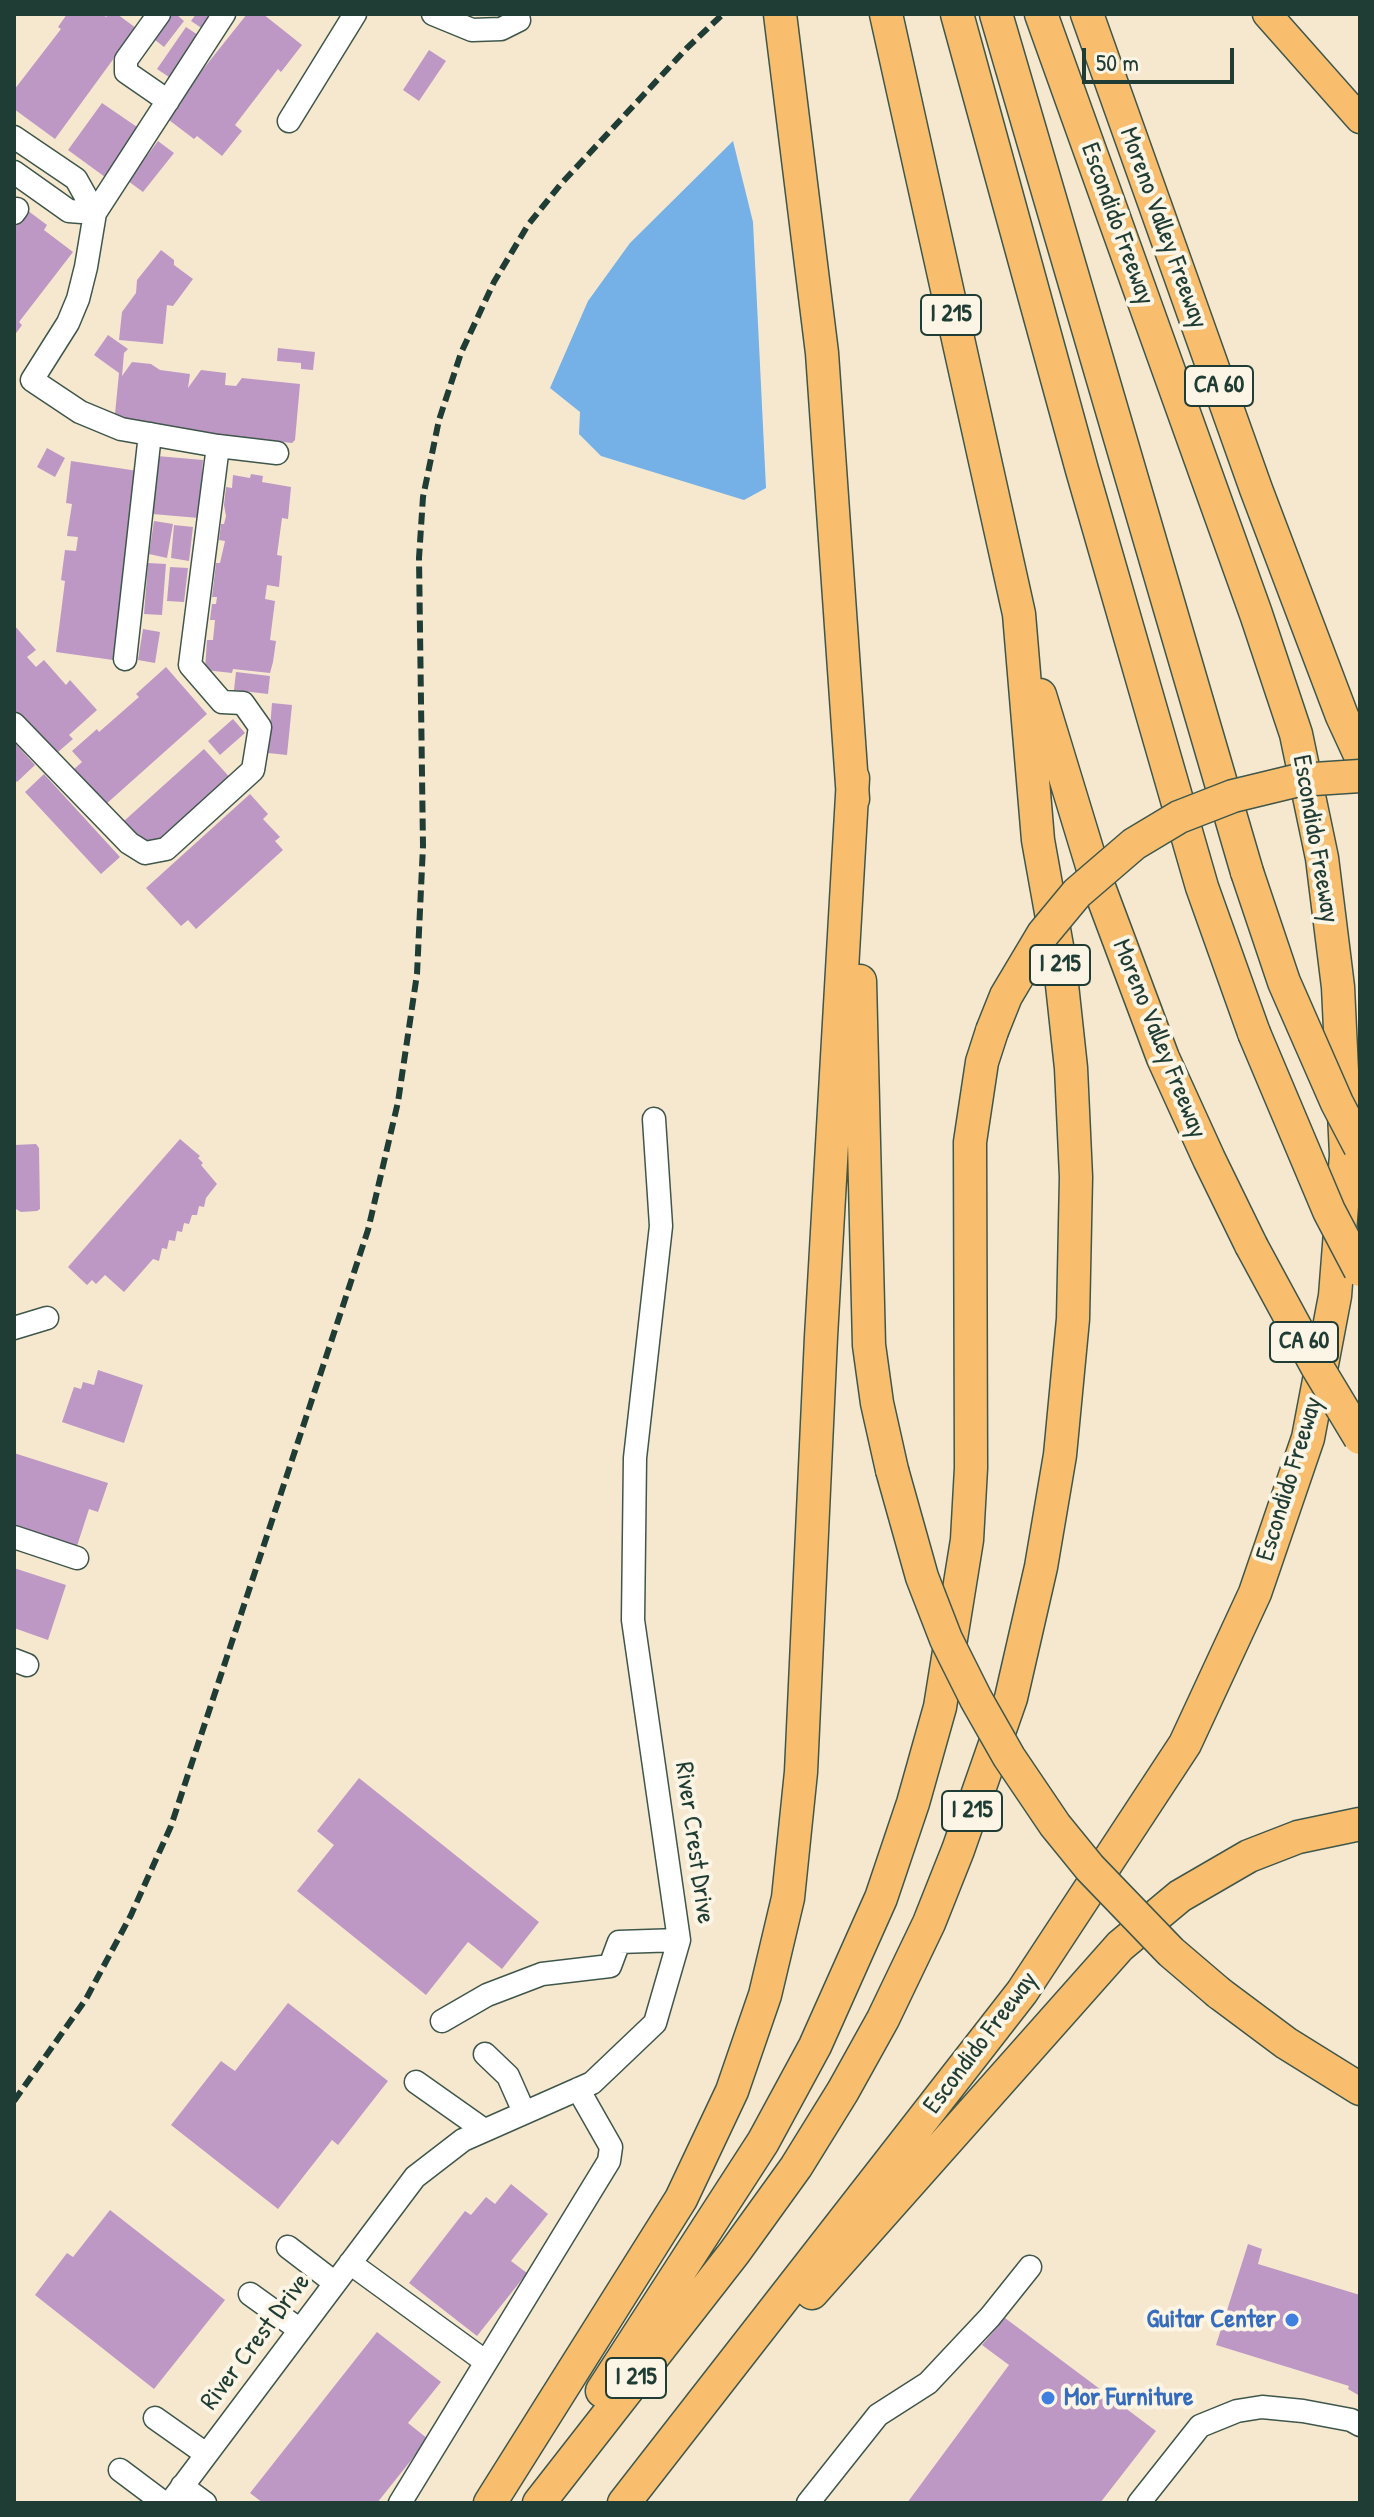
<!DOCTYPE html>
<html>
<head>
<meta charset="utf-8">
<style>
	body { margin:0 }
	#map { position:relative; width:1374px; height:2517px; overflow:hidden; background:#f6e8cf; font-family:"Patrick Hand",sans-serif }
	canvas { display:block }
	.frame { position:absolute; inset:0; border:16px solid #1f3d34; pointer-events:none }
	.scale { position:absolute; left:1082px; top:48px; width:152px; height:36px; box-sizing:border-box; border:4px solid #1f3d34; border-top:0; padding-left:10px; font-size:24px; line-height:28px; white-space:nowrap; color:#1f3d34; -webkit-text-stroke:6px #fcf5e5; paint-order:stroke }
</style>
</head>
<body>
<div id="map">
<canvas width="1374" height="2517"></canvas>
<div class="frame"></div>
<div class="scale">50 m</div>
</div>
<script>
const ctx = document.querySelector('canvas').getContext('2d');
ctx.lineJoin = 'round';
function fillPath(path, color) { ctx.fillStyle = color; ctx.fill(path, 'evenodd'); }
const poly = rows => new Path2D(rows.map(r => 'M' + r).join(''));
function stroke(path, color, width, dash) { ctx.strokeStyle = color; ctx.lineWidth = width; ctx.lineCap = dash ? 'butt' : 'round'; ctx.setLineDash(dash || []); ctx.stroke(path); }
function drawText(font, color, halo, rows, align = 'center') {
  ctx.font = font + ' "Patrick Hand",sans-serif'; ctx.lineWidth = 8; ctx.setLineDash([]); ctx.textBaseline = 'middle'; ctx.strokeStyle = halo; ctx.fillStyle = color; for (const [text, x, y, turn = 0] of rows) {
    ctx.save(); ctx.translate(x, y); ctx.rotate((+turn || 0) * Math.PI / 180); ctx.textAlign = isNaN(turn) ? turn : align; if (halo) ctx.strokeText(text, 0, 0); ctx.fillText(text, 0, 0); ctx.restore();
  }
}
fillPath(poly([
	[733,141,753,222,766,488,744,500,601,456,579,434,580,412,550,388,588,301,630,243]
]), '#75b0e6');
fillPath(poly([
	[67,14,102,14,106,17,109,14,117,14,136,28,55,139,14,109,14,90,61,29,58,27],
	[167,14,176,14,184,21,164,47,150,36],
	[196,14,217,14,206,31,191,21],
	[247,14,263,14,302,45,281,72,278,69,235,125,242,131,222,156,197,136,194,139,165,117],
	[186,27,201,37,172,79,157,69],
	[429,50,446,61,419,101,403,90],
	[102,103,140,129,105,177,68,150],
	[158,141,174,153,143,192,128,181],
	[27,210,47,225,44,230,73,252,19,322,22,325,14,336,14,228],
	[161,250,174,260,174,265,193,279,173,306,167,305,163,344,119,340,122,312,136,293,137,280],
	[108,335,128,349,124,353,122,376,132,362,151,364,160,370,190,374,188,388,201,370,226,373,225,385,236,386,242,378,300,384,295,440,292,443,114,424,119,373,94,355],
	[278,348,315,352,313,370,301,369,301,363,277,361],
	[47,448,65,458,55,477,37,467],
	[157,456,203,460,199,518,152,514],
	[71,461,138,471,113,660,56,652,65,581,61,580,65,550,76,551,78,537,67,536,72,504,66,503],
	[251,474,263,476,262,482,291,487,288,519,282,518,277,555,282,556,279,587,267,585,265,599,275,601,270,640,276,641,273,662,270,673,233,669,232,673,205,670,207,640,213,640,215,620,210,620,212,604,216,604,217,597,212,597,216,563,220,563,225,541,219,540,221,524,224,524,226,516,224,505,226,487,232,488,233,475,250,478],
	[154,521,173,524,167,558,149,554],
	[174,525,193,527,189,561,171,558],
	[148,563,166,564,162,615,144,614],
	[170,567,188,568,184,602,167,601],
	[14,625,36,650,27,657,36,667,44,660,66,685,70,680,97,710,69,735,73,739,50,759,14,718],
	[143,629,160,632,155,663,138,660],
	[166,667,207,714,105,805,73,770,82,762,72,751,97,729,99,732,139,697,136,694],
	[236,672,270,676,268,694,234,690],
	[272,703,292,705,287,755,268,753],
	[233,719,245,733,220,755,208,741],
	[14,742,35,765,17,782,14,779],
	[204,749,234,782,191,821,186,815,149,849,124,821],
	[44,774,120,857,101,874,25,792],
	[250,794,268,814,263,819,280,837,275,841,283,850,196,929,188,920,181,926,146,888],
	[180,1139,200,1156,198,1158,203,1163,201,1165,217,1184,206,1198,204,1207,199,1206,197,1215,192,1215,189,1224,184,1223,182,1232,177,1231,175,1241,169,1240,167,1249,162,1248,159,1261,153,1259,124,1292,105,1275,96,1284,92,1280,87,1285,68,1267],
	[36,1144,39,1148,40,1209,37,1211,21,1212,14,1208,14,1145],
	[98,1370,143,1385,124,1443,62,1422,74,1387,81,1389,83,1382,94,1385],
	[14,1453,108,1483,98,1512,89,1509,77,1546,14,1526],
	[14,1568,66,1585,48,1640,14,1628],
	[359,1778,539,1922,502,1969,468,1942,426,1995,297,1891,334,1845,317,1831],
	[288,2003,388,2081,338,2145,332,2140,278,2209,171,2125,221,2061,235,2071],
	[511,2184,548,2214,511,2261,527,2273,477,2336,409,2283,465,2211,471,2215,486,2197,495,2204],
	[110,2210,225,2300,154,2389,35,2295,67,2253,73,2257],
	[1248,2244,1262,2249,1258,2264,1360,2295,1360,2396,1348,2389,1349,2386,1216,2345],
	[1005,2318,1156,2431,1100,2503,907,2503,1009,2365,982,2345],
	[377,2332,441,2382,408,2423,428,2439,377,2503,263,2503,250,2493]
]), '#bd98c5');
const minor = poly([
	[159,14,126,60,126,72,168,101],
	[433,14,472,30,501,29,519,20],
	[289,121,355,14],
	[14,137,76,179,95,213],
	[14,172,69,211,95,213],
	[14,213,17,209],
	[218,446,277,453],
	[125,659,150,434],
	[14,724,129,843,145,853,166,849,253,770,260,727,243,703,222,702,190,665,218,446,121,429,80,412,32,380,68,323,78,299,86,267,95,213,224,14],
	[14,1328,47,1318],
	[14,1537,77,1558],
	[14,1660,27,1665],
	[442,2021,487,1995,542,1974,610,1966,619,1942,679,1940],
	[485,2054,508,2076,524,2112],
	[416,2082,484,2130],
	[288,2247,335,2283],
	[350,2263,486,2362],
	[250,2294,300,2330],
	[155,2418,206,2454],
	[120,2470,164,2503],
	[182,2486,205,2503],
	[170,2503,415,2177,463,2140,592,2083,655,2023,679,1940,633,1620,635,1458,661,1226,654,1119],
	[400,2503,609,2161,611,2147,578,2089],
	[808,2503,878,2415,928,2383,990,2317,1030,2267],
	[1139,2503,1200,2426,1237,2411,1262,2407,1303,2411,1351,2420,1360,2425]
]);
const major = poly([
	[1267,14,1360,119]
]);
const highway = poly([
	[780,14,822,353,853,799],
	[957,14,1082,470,1202,887,1254,1033],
	[996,14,1247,872],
	[1087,14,1256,489,1342,716,1360,755],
	[1040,695,1096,879,1163,1058,1209,1159,1251,1245],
	[860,981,869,1345,877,1403,892,1470],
	[1219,1993,1286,2043,1360,2089],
	[812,2293,1120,1946,1180,1896,1249,1856,1298,1837,1360,1824],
	[602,2391,763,2142,815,2046,881,1898,913,1803,940,1707,967,1540,971,1468,970,1142,982,1062,992,1031],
	[490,2503,681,2199,732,2091,765,1995,788,1898,801,1772,821,1337,853,778],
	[539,2503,734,2253,796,2167,843,2091,883,2019,929,1923,958,1850,1011,1698,1041,1567,1060,1455,1073,1319,1076,1177,1071,1068,1059,957,1038,840,1019,614,886,14],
	[624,2503,1022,1992,1185,1744,1255,1593,1308,1438,1335,1296,1346,1155,1338,987,1322,858,1296,734,1256,614,1041,14]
]);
stroke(minor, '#3f574b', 25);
stroke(major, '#3f574b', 31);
stroke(highway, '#3f574b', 35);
stroke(minor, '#fff', 22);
stroke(major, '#f9be6d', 28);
stroke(highway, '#f9be6d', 32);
stroke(poly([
	[14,2101,86,1999,131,1915,171,1826,368,1230,398,1102,417,974,423,846,419,558,423,497,439,420,461,353,494,282,528,225,560,185,687,48,723,14]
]), '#1f3d34', 6, [12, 6]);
const highwayBridge = poly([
	[1247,872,1284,982,1337,1103,1360,1147],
	[992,1031,1006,996,1043,934,1077,893,1134,844,1179,817,1233,796,1299,780,1360,776],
	[1254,1033,1329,1211,1360,1270],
	[1251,1245,1316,1365,1360,1438],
	[892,1470,922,1577,946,1639,976,1699,1009,1757,1055,1825,1090,1868,1171,1952,1219,1993]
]);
stroke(highwayBridge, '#3f574b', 35, []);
stroke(highwayBridge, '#f9be6d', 32);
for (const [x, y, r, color] of [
	[1292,2320,8,"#3f7fe0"],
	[1048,2398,8,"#3f7fe0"]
]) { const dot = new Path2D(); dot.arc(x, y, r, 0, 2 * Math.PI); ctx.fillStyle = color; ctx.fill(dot); stroke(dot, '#fcf5e5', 3); }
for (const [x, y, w] of [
	[951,315,60],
	[1219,386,68],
	[1060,965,60],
	[1304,1342,68],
	[972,1811,60],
	[636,2378,60]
]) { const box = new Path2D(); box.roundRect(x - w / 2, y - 20, w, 40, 6); ctx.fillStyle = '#fcf5e5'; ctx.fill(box); stroke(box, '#1f3d34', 2); }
drawText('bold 24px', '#1f3d34', null, [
	["I 215",951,315],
	["CA 60",1219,386],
	["I 215",1060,965],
	["CA 60",1304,1342],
	["I 215",972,1811],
	["I 215",636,2378]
]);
drawText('26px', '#1f3d34', '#fcf5e5', [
	["Escondido Freeway",1117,224,70],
	["Moreno Valley Freeway",1163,228,70],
	["Escondido Freeway",1315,839,80],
	["Moreno Valley Freeway",1159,1039,68],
	["Escondido Freeway",1290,1479,-73],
	["River Crest Drive",694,1843,82],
	["Escondido Freeway",981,2043,-53],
	["River Crest Drive",256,2342,-53]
]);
drawText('bold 26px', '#366cbe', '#fcf5e5', [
	["Guitar Center",1276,2320],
	["Mor Furniture",1064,2398,"left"]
], 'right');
</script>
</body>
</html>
